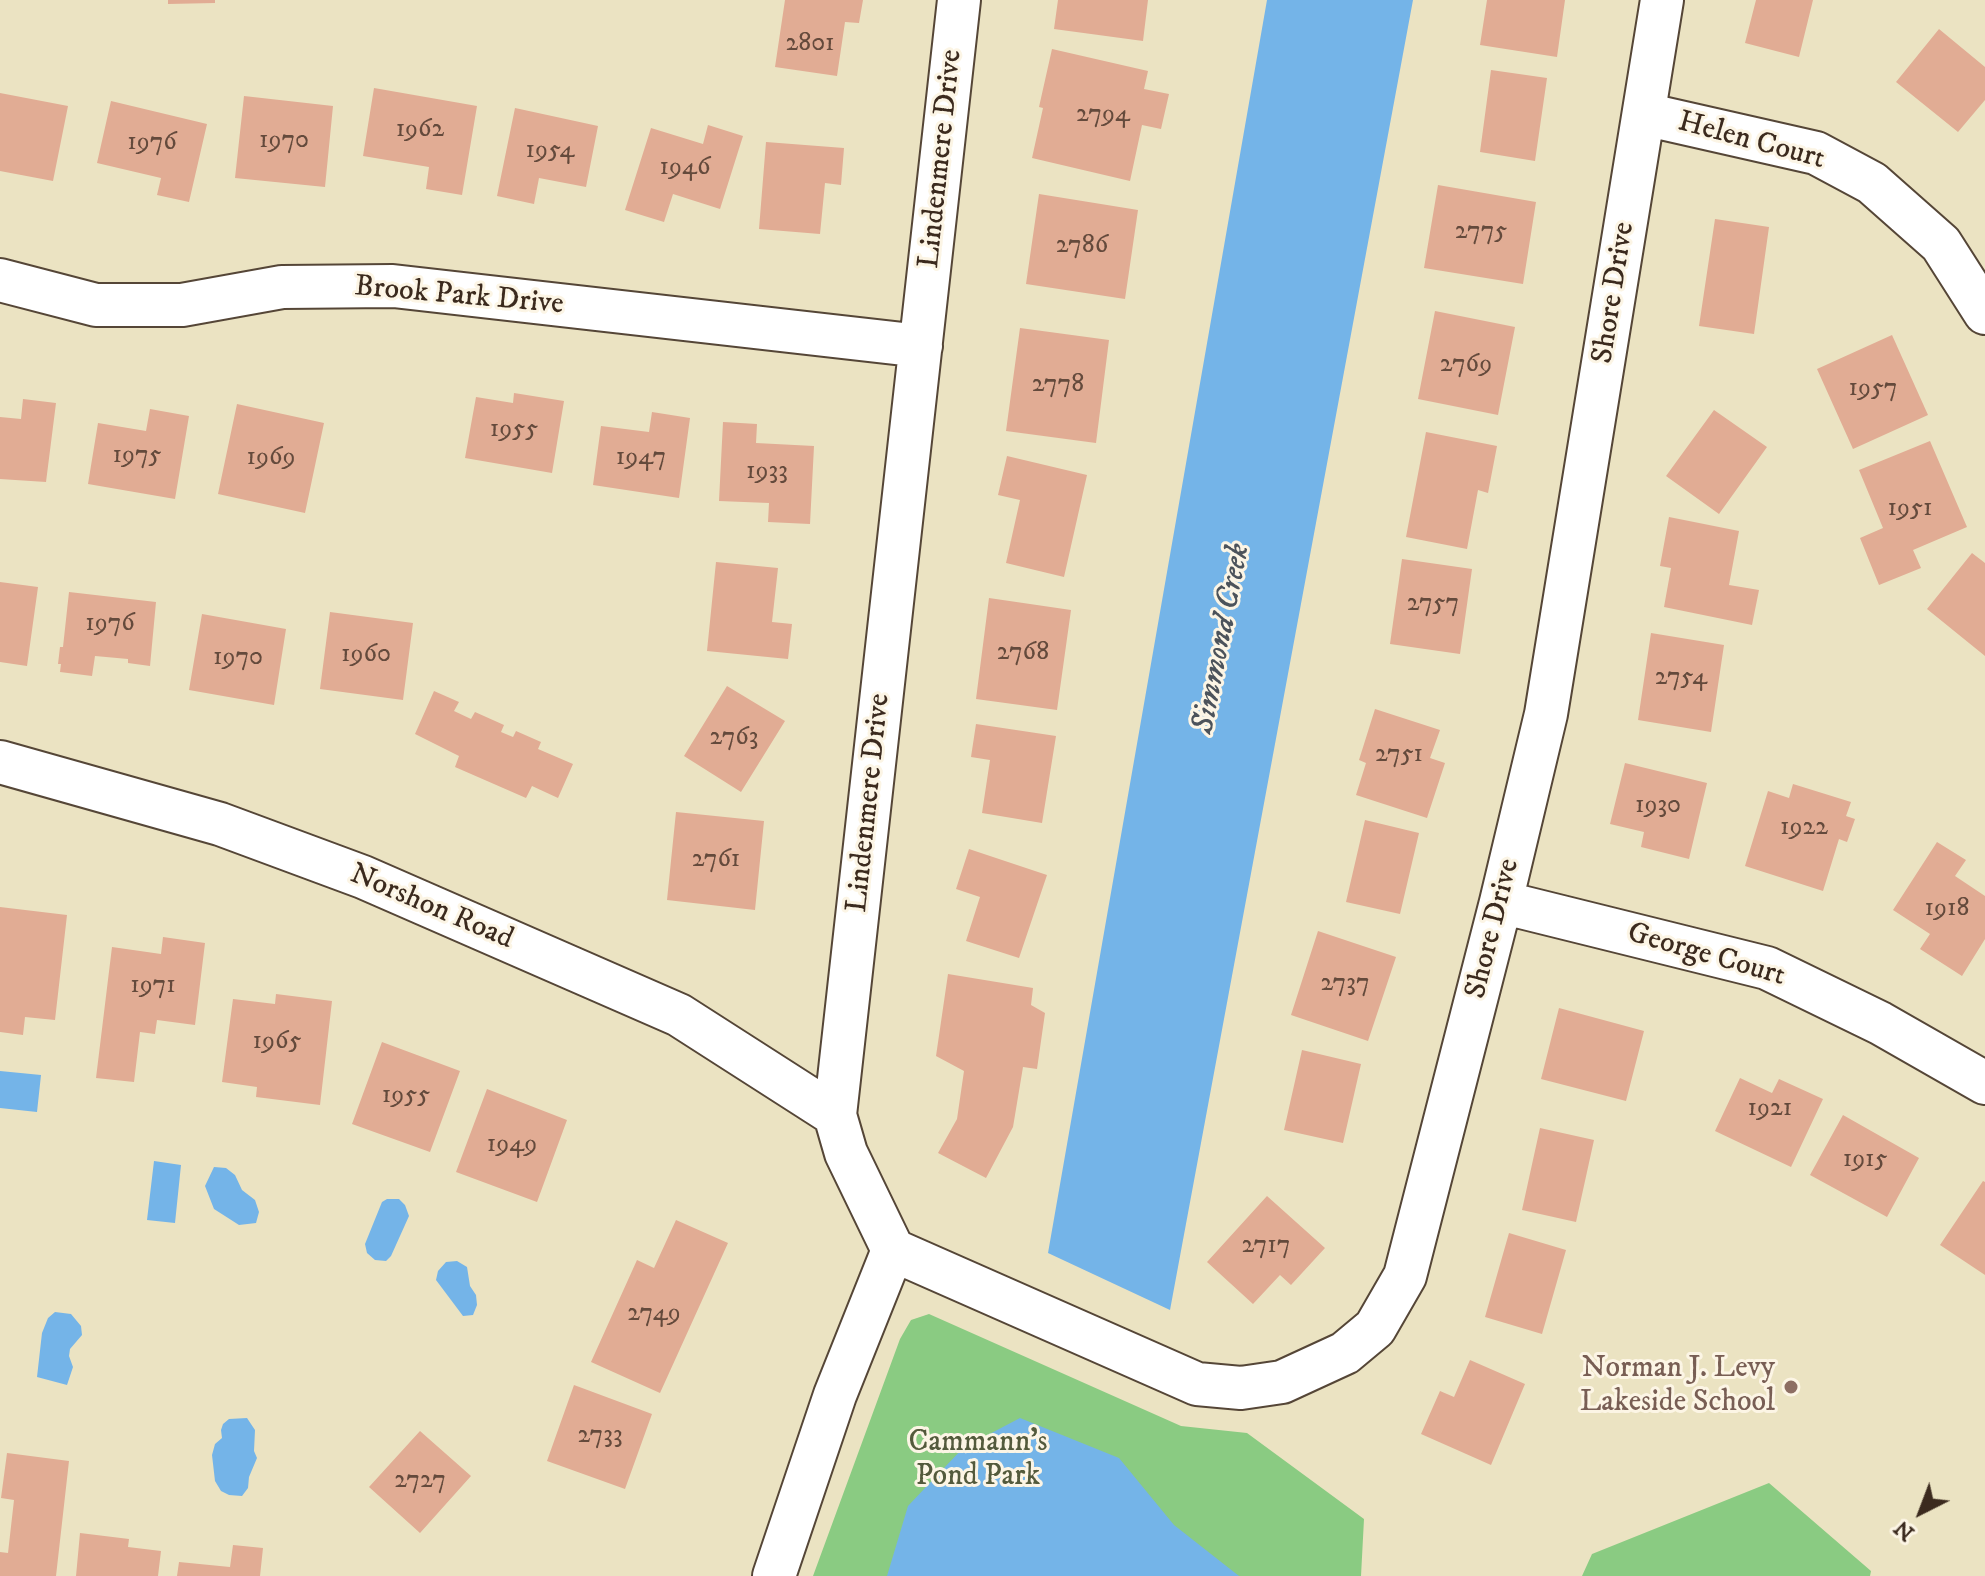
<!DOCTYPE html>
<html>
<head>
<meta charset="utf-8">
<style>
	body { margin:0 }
	#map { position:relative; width:1985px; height:1576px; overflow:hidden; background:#ebe3c2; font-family:"IM FELL DW Pica",serif }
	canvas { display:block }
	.north { position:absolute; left:1881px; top:1472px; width:80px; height:80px; -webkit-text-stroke:6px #fcf5e5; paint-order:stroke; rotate:222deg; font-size:22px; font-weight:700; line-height:32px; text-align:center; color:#3b2a1e }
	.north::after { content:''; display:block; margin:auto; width:28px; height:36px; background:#3b2a1e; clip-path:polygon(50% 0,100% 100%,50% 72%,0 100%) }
</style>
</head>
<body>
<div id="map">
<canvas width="1985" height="1576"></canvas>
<div class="north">N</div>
</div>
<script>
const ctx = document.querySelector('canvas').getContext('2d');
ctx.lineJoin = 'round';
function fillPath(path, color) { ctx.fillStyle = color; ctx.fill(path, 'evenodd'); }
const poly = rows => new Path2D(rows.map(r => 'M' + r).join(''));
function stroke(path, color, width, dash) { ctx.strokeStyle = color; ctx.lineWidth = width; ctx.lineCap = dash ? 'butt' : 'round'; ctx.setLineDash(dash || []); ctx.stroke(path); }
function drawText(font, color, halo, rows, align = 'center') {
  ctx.font = font + ' "IM FELL DW Pica",serif'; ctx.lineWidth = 6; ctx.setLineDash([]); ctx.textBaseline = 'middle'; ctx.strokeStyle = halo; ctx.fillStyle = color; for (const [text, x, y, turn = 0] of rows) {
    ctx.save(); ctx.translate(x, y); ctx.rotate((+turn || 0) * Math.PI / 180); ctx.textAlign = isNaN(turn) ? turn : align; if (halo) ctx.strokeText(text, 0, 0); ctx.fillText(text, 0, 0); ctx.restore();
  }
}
fillPath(poly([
	[929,1314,1181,1426,1247,1433,1364,1519,1361,1576,813,1576,900,1339,911,1320],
	[1769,1483,1871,1571,1870,1576,1582,1576,1592,1554]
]), '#8acb82');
fillPath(poly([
	[1267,0,1413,0,1170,1310,1048,1253],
	[0,1071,41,1075,37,1112,0,1108],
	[154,1161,181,1165,175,1223,147,1220],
	[214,1167,226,1168,235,1175,242,1190,255,1200,259,1212,256,1223,239,1225,214,1209,205,1186],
	[387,1199,399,1199,405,1205,409,1216,391,1256,386,1261,375,1260,367,1253,365,1244,382,1202],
	[457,1261,467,1267,470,1286,476,1295,477,1305,473,1315,463,1316,436,1280,438,1271,446,1262],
	[55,1312,71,1314,81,1326,82,1335,70,1349,69,1356,73,1367,67,1385,37,1377,42,1333,48,1318],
	[247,1418,255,1430,254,1451,257,1458,249,1477,248,1488,242,1496,229,1495,221,1491,215,1481,212,1455,215,1444,222,1438,221,1430,223,1424,229,1419],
	[1020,1418,1119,1458,1174,1525,1239,1576,887,1576,908,1506,963,1448]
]), '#74b4e8');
fillPath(poly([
	[168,0,215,0,215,3,168,4],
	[785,0,863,0,859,23,845,22,837,76,775,67],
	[1058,0,1148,0,1143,41,1054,29],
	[1487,0,1565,0,1557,57,1480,45],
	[1756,0,1813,0,1799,57,1745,43],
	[1939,29,1985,67,1985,100,1958,132,1896,82],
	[1052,49,1148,71,1144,89,1169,94,1161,129,1142,125,1130,181,1032,158,1043,108,1039,107],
	[1491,70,1547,78,1535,161,1480,152],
	[374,88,477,106,462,195,426,189,429,167,363,156],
	[0,93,68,106,53,181,0,171],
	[244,96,333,106,325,187,235,178],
	[111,101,207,124,189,202,157,195,161,178,97,163],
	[515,108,598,126,586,187,539,178,534,204,497,196],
	[708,125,743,136,720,209,673,194,664,222,625,210,651,128,703,144],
	[766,142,844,148,841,185,825,183,820,234,759,229],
	[1438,185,1536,202,1523,284,1424,268],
	[1039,194,1138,210,1125,299,1026,284],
	[1715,219,1769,227,1754,334,1699,326],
	[1435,311,1515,327,1498,415,1418,399],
	[1020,328,1109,340,1096,443,1006,431],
	[1892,335,1928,415,1853,449,1817,369],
	[514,393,564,401,552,473,465,458,476,397,513,403],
	[23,399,56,403,46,482,0,479,0,417,21,419],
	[237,404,324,423,305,513,218,494],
	[150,409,189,416,175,499,88,484,98,423,146,431],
	[1714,410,1767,447,1719,514,1666,476],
	[652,412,690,418,679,498,593,485,601,426,649,432],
	[723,422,757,424,756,443,814,446,810,524,768,522,769,503,719,501],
	[1426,432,1497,446,1488,493,1478,490,1467,549,1406,537],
	[1930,441,1967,527,1913,550,1921,568,1879,585,1860,538,1883,528,1859,470],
	[1007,456,1087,475,1064,577,1006,563,1020,500,998,495],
	[1669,517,1739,531,1729,585,1759,590,1752,625,1664,607,1671,568,1660,566],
	[1972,553,1985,563,1985,656,1927,609],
	[1402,559,1472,569,1460,654,1390,644],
	[716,562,778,568,772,622,792,624,788,659,707,651],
	[0,582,38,587,27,666,0,662],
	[69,592,156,602,150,666,128,663,128,659,95,656,92,676,60,672,61,664,58,664,60,647,63,647],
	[989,598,1071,610,1057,710,976,699],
	[330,612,413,623,403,700,320,689],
	[202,614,286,629,274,705,189,690],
	[1651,633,1724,645,1711,732,1638,720],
	[727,686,785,721,741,792,684,756],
	[434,691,459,702,454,711,471,719,475,712,504,725,501,732,513,737,516,731,541,742,538,749,573,764,558,798,532,786,526,798,455,767,459,756,415,734],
	[1375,709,1440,730,1430,758,1445,763,1427,818,1356,795,1366,763,1359,760],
	[976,724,1056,736,1042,823,982,813,990,760,971,757],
	[1625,763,1707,783,1689,859,1641,847,1644,832,1610,824],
	[1793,784,1851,802,1846,816,1855,819,1847,842,1839,839,1823,891,1745,866,1768,791,1789,798],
	[676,812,764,821,755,910,667,900],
	[1365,820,1419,833,1400,914,1346,902],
	[1937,842,1966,860,1955,876,1985,896,1985,939,1962,976,1920,949,1930,934,1893,910],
	[969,849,1047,875,1019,958,966,941,980,897,956,889],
	[0,907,67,915,55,1020,25,1017,23,1035,0,1032],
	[1318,931,1396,957,1368,1041,1291,1015],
	[163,937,205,943,195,1025,157,1020,155,1034,140,1032,134,1082,96,1078,112,947,161,954],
	[948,974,1033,988,1031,1005,1045,1013,1037,1069,1023,1067,1013,1127,986,1178,938,1153,957,1119,964,1071,936,1056],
	[276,994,332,1001,320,1105,256,1097,257,1087,222,1082,233,999,275,1004],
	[1559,1008,1644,1031,1626,1101,1541,1079],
	[382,1042,460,1071,430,1152,352,1124],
	[1302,1050,1361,1064,1343,1143,1284,1130],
	[1740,1078,1772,1093,1779,1079,1823,1099,1791,1167,1715,1131],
	[487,1089,567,1120,537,1202,456,1172],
	[1843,1115,1919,1158,1887,1217,1810,1175],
	[1540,1128,1594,1140,1576,1222,1522,1210],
	[1983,1181,1985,1182,1985,1275,1940,1245],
	[1267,1196,1325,1248,1291,1285,1280,1275,1253,1304,1207,1262],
	[676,1220,728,1243,660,1393,591,1362,637,1260,654,1268],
	[1509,1233,1566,1250,1542,1334,1485,1317],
	[1470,1360,1525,1384,1491,1465,1421,1434,1440,1391,1454,1397],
	[574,1385,652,1414,625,1489,547,1461],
	[420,1431,471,1476,420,1533,369,1487],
	[7,1453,69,1461,56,1576,0,1576,0,1552,8,1553,14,1500,1,1498],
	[80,1533,129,1539,128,1547,161,1551,158,1576,76,1576],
	[233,1545,263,1548,260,1576,177,1576,179,1562,230,1567]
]), '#e1ac94');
const minor = poly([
	[1644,114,1816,153,1872,183,1941,244,1985,313],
	[0,280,96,305,182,305,282,287,393,286,921,346],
	[0,762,220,824,363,877,679,1015,835,1115],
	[1501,902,1767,968,1880,1023,1985,1083],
	[893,1250,1197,1384,1241,1388,1282,1382,1345,1353,1375,1328,1405,1276,1501,902,1546,714,1662,0],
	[774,1576,835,1395,893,1250,846,1153,835,1115,959,0]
]);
stroke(minor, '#554637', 46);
stroke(minor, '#fff', 42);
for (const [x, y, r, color] of [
	[1791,1387,8,"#8d6e63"]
]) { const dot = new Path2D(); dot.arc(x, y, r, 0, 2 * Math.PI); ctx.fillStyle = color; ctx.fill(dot); stroke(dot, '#fcf5e5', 3); }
drawText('26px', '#644a3c', null, [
	["2801",810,45],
	["2794",1103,116],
	["1962",420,131],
	["1970",284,142],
	["1976",152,144],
	["1954",550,152],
	["1946",685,169],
	["2775",1481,233],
	["2786",1082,247],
	["2769",1466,366],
	["2778",1058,386],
	["1957",1873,390],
	["1955",514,431],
	["1975",137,457],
	["1969",271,459],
	["1947",641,459],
	["1933",767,473],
	["1951",1910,510],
	["2757",1433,605],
	["1976",110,625],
	["2768",1023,654],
	["1960",366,656],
	["1970",238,659],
	["2754",1681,679],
	["2763",734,739],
	["2751",1399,756],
	["1930",1658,807],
	["1922",1804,829],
	["2761",716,861],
	["1918",1947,910],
	["2737",1345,985],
	["1971",153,987],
	["1965",277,1043],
	["1955",406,1097],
	["1921",1770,1110],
	["1949",512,1146],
	["1915",1865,1161],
	["2717",1266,1247],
	["2749",654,1315],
	["2733",600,1437],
	["2727",420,1482]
]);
drawText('30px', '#3b2a1e', '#fcf5e5', [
	["Helen Court",1751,142,15],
	["Lindenmere Drive",942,159,-84],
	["Shore Drive",1615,293,-81],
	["Brook Park Drive",459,297,5],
	["Lindenmere Drive",870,803,-84],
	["Norshon Road",431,908,23],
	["Shore Drive",1494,929,-76],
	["George Court",1706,956,16]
]);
drawText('30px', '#785e54', '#fcf5e5', [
	["Norman J. Levy",1775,1370],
	["Lakeside School",1775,1404]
], 'right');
drawText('30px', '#535a3c', '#fcf5e5', [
	["Cammann's",978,1444],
	["Pond Park",978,1478]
]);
drawText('italic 32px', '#4c535b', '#fcf5e5', [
	["Simmond Creek",1223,639,-79]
]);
</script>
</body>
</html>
